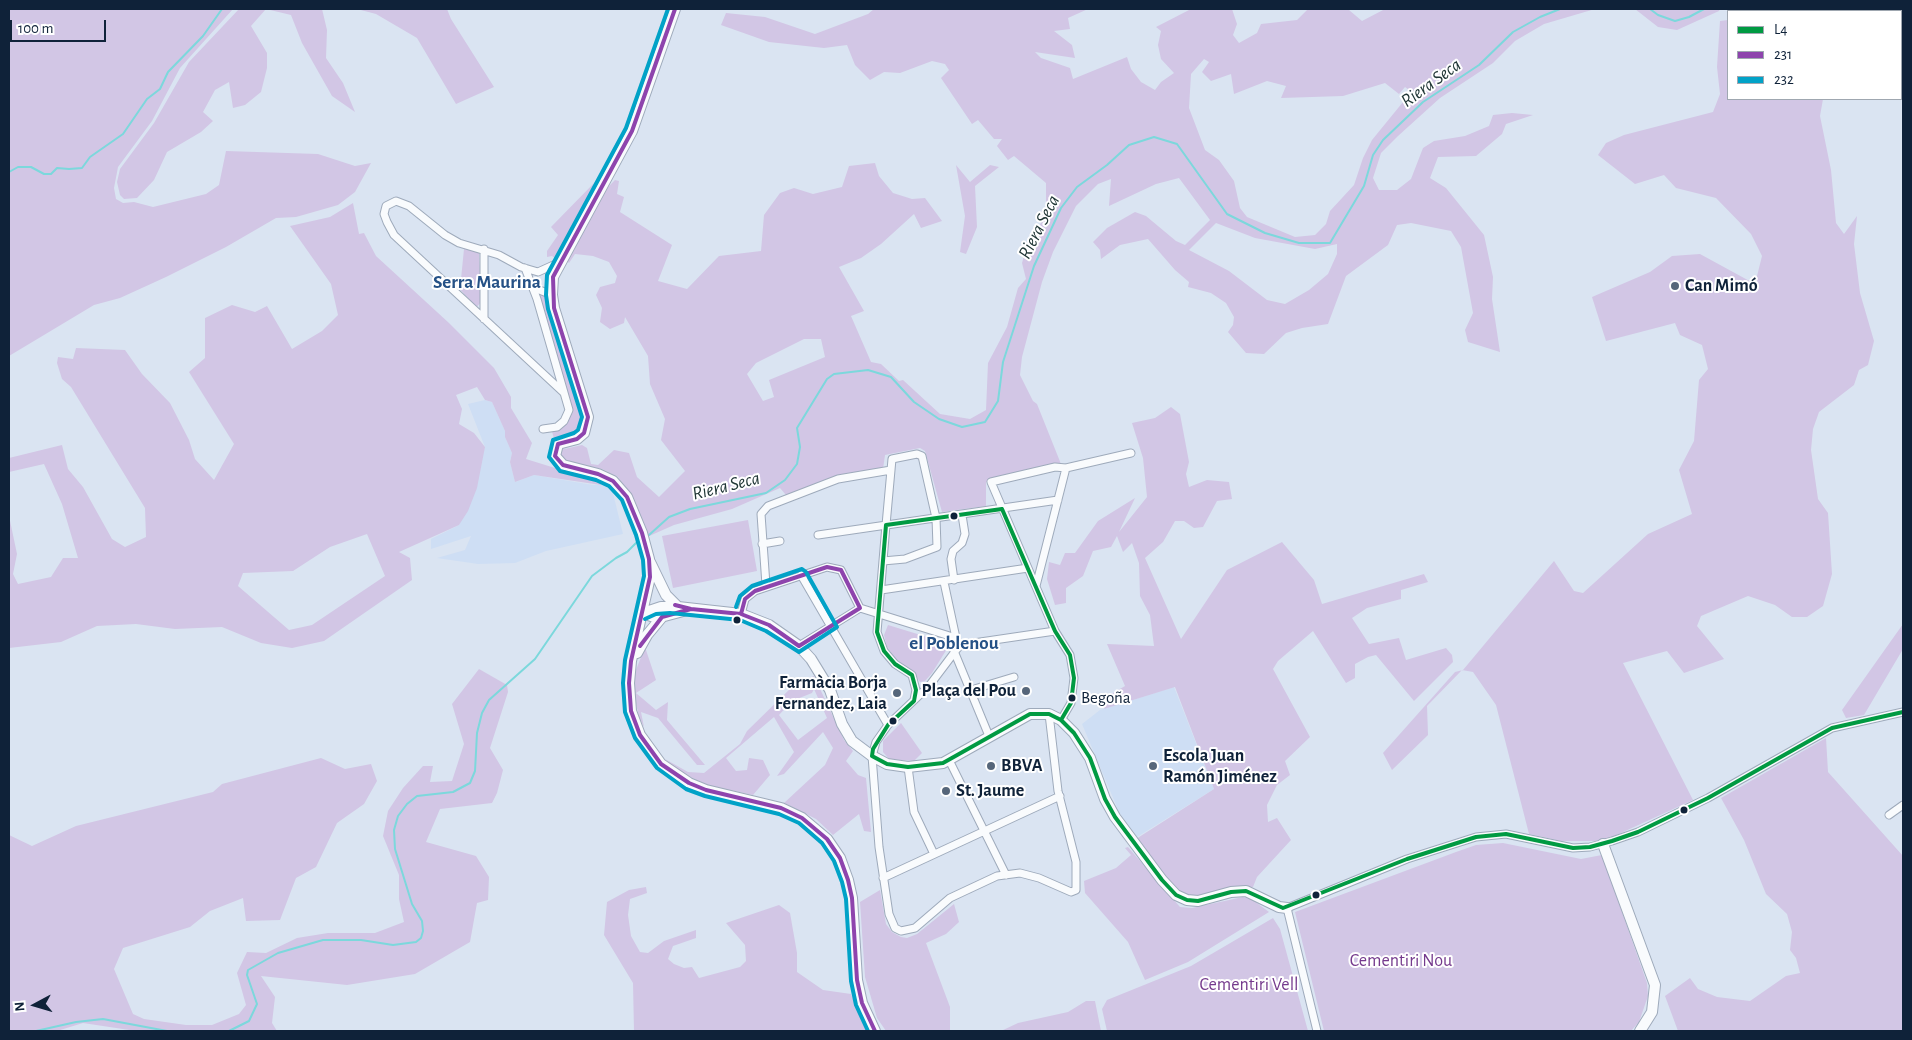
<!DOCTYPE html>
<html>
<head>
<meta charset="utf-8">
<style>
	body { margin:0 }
	#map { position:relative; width:1912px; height:1040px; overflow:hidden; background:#dae4f2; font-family:"Alegreya Sans",sans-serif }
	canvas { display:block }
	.frame { position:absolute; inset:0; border:10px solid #0f2239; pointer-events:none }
	.legend { position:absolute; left:1727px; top:10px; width:175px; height:90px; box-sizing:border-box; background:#fff; border:1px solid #9fa7b0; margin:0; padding:6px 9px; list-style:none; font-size:15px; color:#0f2239 }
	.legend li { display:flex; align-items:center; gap:10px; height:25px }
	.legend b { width:25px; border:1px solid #9fa7b0 }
	.north { position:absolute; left:10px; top:980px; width:50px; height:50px; -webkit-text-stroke:4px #fff; paint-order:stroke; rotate:264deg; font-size:14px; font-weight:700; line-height:20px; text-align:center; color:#0f2239 }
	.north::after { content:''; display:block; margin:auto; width:18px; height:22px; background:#0f2239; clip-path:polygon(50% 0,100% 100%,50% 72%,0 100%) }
	.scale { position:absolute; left:10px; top:20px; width:96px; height:22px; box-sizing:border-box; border:2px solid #0f2239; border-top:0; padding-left:6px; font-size:15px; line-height:18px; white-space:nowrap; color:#0f2239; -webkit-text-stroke:4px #fff; paint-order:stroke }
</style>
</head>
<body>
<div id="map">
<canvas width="1912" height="1040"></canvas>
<div class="frame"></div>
<ul class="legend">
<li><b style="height:6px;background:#009a42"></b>L4</li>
<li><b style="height:6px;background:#8e44ad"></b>231</li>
<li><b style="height:6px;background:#01a2c7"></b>232</li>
</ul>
<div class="north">N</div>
<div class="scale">100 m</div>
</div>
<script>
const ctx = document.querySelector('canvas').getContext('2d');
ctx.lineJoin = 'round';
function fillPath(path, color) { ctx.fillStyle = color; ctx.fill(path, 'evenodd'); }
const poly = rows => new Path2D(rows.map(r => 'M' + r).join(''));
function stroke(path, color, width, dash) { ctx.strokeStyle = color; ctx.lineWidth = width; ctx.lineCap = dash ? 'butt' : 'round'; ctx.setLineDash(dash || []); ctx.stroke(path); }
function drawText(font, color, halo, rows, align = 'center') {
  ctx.font = font + ' "Alegreya Sans",sans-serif'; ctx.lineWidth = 4; ctx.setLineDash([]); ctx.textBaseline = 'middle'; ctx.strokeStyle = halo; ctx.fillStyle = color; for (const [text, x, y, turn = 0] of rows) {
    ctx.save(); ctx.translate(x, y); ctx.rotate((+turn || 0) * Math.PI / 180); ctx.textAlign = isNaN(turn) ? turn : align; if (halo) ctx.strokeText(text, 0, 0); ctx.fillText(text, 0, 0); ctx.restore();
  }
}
fillPath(poly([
	[485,400,492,402,505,431,505,437,512,453,510,462,515,482,534,475,593,485,611,485,623,534,546,551,515,563,478,564,437,558,465,550,471,536,431,549,431,539,459,525,485,447,468,404],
	[1174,687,1214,789,1137,837,1119,812,1082,724,1100,710]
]), '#cedef4');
fillPath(poly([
	[9,9,233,9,180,68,152,121,118,167,114,188,116,199,123,203,134,202,153,207,206,194,219,185,226,151,318,154,355,166,371,163,355,192,338,205,296,217,276,218,226,247,166,277,120,298,94,305,9,356],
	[239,9,322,9,327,30,326,58,343,83,355,112,332,96,302,43,291,15,266,9,251,26,267,53,267,68,261,92,245,105,233,108,229,82,215,90,203,112,213,121,201,132,167,152,154,180,137,198,124,199,120,195,117,182,120,169,154,123,189,62],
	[357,9,447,9,451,19,494,87,456,104,417,38,376,14],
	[874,9,1088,9,1068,18,1070,29,1054,31,1072,45,1075,58,1035,52,1041,58,1070,68,1073,79,1127,57,1131,69,1141,82,1155,90,1161,82,1174,73,1161,59,1158,45,1161,31,1156,27,1191,9,1232,9,1237,24,1233,35,1239,43,1257,33,1261,24,1297,20,1308,9,1349,10,1362,21,1385,9,1595,9,1544,24,1515,41,1493,63,1440,98,1398,136,1381,153,1373,178,1379,190,1397,190,1411,179,1423,148,1434,141,1465,136,1489,126,1493,115,1512,113,1533,115,1506,124,1502,134,1476,156,1438,157,1430,178,1446,188,1484,235,1493,277,1492,299,1500,352,1468,342,1465,330,1473,313,1461,247,1451,231,1411,223,1397,225,1388,245,1346,276,1328,324,1302,328,1286,333,1264,354,1246,353,1228,332,1233,325,1234,317,1226,303,1211,293,1188,287,1189,282,1175,270,1148,239,1120,245,1101,259,1100,250,1093,242,1107,228,1135,212,1146,216,1176,241,1185,245,1210,220,1179,178,1156,184,1109,206,1111,179,1098,184,1076,206,1053,252,1042,282,1022,357,1020,375,1033,401,1037,404,1061,464,986,482,986,506,942,512,925,451,920,448,885,455,883,469,845,475,786,495,780,488,732,509,674,525,647,537,632,498,618,477,602,469,565,462,560,455,560,450,582,445,587,448,591,464,598,465,614,450,629,453,637,477,659,497,685,471,661,440,665,419,650,384,648,356,625,317,624,323,610,329,600,322,602,308,596,295,600,287,615,283,617,276,609,262,593,256,575,254,569,263,566,260,606,189,615,180,619,181,617,194,624,197,620,212,672,245,658,281,687,289,719,256,761,251,764,215,780,193,794,188,813,194,842,187,849,166,875,163,879,176,893,193,912,199,925,198,942,221,921,228,914,214,881,244,861,258,839,267,864,311,851,316,871,362,881,364,899,381,903,380,940,414,970,419,986,410,988,363,1007,327,1018,288,1026,279,1022,263,1027,245,1046,215,1046,183,1014,156,1008,160,997,146,1002,139,994,139,978,120,972,124,941,78,949,70,945,64,932,61,900,73,884,72,870,80,855,65,847,45,824,48,769,42,721,25,726,13,765,17,815,34,868,14],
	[1204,59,1209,62,1202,72,1211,81,1231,74,1234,94,1267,81,1286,86,1281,98,1343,96,1385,83,1399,94,1405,87,1416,95,1403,102,1372,140,1363,158,1354,185,1330,211,1326,224,1315,235,1295,237,1247,217,1240,208,1234,181,1219,160,1205,150,1189,108,1191,74],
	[1216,223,1255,238,1315,249,1337,244,1337,254,1328,274,1309,290,1285,304,1267,300,1229,271,1189,250],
	[804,339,821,339,825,357,769,380,774,397,763,401,747,374,756,363],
	[1635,9,1720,9,1719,11,1677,30,1658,27],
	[1797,9,1840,9,1836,11,1791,11],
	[1728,20,1728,99,1823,99,1820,116,1831,170,1836,223,1844,234,1857,216,1854,244,1860,293,1874,341,1868,365,1859,370,1854,385,1819,412,1813,429,1811,450,1818,499,1828,513,1832,574,1823,606,1807,617,1792,617,1775,605,1748,596,1701,616,1697,626,1724,659,1684,673,1667,651,1623,663,1693,800,1610,838,1596,841,1561,841,1529,834,1496,705,1473,672,1462,670,1427,706,1428,735,1392,770,1383,753,1455,672,1463,670,1554,561,1574,591,1583,593,1648,534,1692,514,1679,470,1694,441,1699,380,1708,369,1702,345,1680,335,1675,323,1606,341,1592,297,1650,272,1672,256,1700,254,1755,284,1762,256,1751,234,1716,198,1676,188,1664,175,1635,184,1598,155,1606,143,1624,135,1713,112,1720,94,1717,67,1720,21],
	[956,165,970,182,990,165,999,167,975,186,977,227,966,254,960,252,965,216],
	[602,180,556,259,552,256,547,257,547,251,558,235,551,227,595,182],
	[353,203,359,234,364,233,376,256,449,323,494,368,511,397,511,408,532,443,526,459,600,482,601,485,534,475,515,482,510,462,512,453,505,437,505,431,492,402,485,400,477,387,456,395,462,409,459,424,474,433,485,447,477,488,468,511,459,525,399,552,410,558,412,580,324,641,292,648,261,643,222,627,175,629,136,624,97,626,61,642,9,648,9,516,17,554,13,574,18,584,51,577,63,558,78,558,62,504,44,464,9,472,9,458,62,445,68,469,83,487,112,539,125,547,146,537,145,508,71,387,62,379,57,363,58,357,73,359,76,348,125,350,142,374,170,403,189,440,195,459,214,480,234,444,189,372,205,358,205,318,232,305,255,312,267,306,292,349,322,331,338,315,331,284,290,226,330,217],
	[367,534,385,576,312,625,289,630,238,586,243,573,293,571,330,547],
	[464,249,479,252,481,302,476,308,460,289],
	[544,293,584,409,582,427,573,435,555,442,551,428,557,427,569,410,537,299],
	[1171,407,1180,414,1189,462,1186,474,1189,487,1207,480,1229,482,1232,499,1217,501,1203,527,1194,528,1184,521,1175,521,1163,542,1145,558,1181,639,1227,570,1282,542,1314,580,1322,604,1424,574,1428,582,1401,590,1401,599,1367,608,1352,618,1369,644,1399,638,1406,660,1446,648,1452,655,1453,662,1414,701,1376,655,1368,657,1355,664,1355,678,1346,683,1313,631,1278,661,1273,669,1310,737,1285,761,1290,775,1277,785,1267,805,1268,822,1277,818,1291,840,1257,877,1253,887,1233,887,1200,896,1186,895,1173,887,1136,839,1214,789,1175,687,1104,709,1108,696,1125,686,1107,644,1154,646,1150,615,1140,596,1139,563,1132,543,1123,552,1117,536,1111,547,1093,551,1083,576,1066,588,1066,603,1055,605,1047,579,1049,562,1060,565,1065,553,1075,553,1098,521,1135,498,1119,532,1147,497,1143,458,1132,423,1155,418],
	[748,520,757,571,673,588,662,536],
	[1903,624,1903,649,1864,715,1846,718,1842,710],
	[888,625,950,644,932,673,925,681,920,682,913,672,898,661,887,647,884,635],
	[645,647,656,680,636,693,656,710,668,702,667,720,705,765,697,765,658,718,641,712,644,727,639,717,635,699,634,675],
	[479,669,507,685,508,692,490,748,503,770,497,793,492,803,440,809,426,842,476,856,489,877,488,900,477,903,470,942,415,974,347,985,261,976,275,997,272,1023,277,1031,136,1031,83,1023,57,1031,9,1031,9,835,32,846,76,826,213,792,222,784,321,758,345,769,371,764,377,781,364,804,337,823,316,867,296,878,280,920,246,921,243,898,210,911,190,927,123,948,114,969,133,1014,144,1019,186,1025,212,1025,239,1014,246,1005,237,973,247,952,266,953,297,938,328,933,375,933,404,922,399,899,399,875,383,836,388,811,403,788,423,766,433,766,430,782,452,781,464,744,452,704],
	[814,676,844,740,853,751,846,761,858,775,866,778,871,832,864,831,859,814,833,835,816,819,784,803,825,765,833,748,823,732,784,774,777,776,794,752,774,717,726,758,736,771,747,770,749,758,763,760,770,775,753,795,710,786,683,774,665,759,688,772,704,773,740,744,747,731,793,686],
	[814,689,827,718,798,740,779,715,792,701,812,693],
	[901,723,922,753,914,761,889,759,883,752,883,741],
	[1826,738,1828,772,1903,856,1903,1031,1678,1031,1665,996,1690,978,1698,989,1717,997,1750,1001,1786,976,1800,973,1796,958,1790,950,1792,932,1787,914,1766,894,1744,840,1721,798],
	[1503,843,1581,859,1602,855,1647,983,1648,996,1639,1022,1631,1031,1324,1031,1295,912,1456,852,1476,845],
	[1128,847,1180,907,1192,908,1243,897,1253,900,1269,912,1188,962,1145,980,1128,942,1085,893,1084,881,1116,868,1131,855,1125,848],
	[646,887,647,893,630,899,628,915,631,936,640,952,648,953,664,941,696,930,696,938,673,946,668,959,674,964,684,968,692,967,699,978,740,967,746,961,745,945,726,923,779,905,790,913,797,953,797,972,823,990,851,994,866,1031,634,1031,633,983,604,935,607,902,629,890],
	[880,890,886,924,892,932,901,937,907,938,917,934,954,904,959,922,946,934,926,943,950,1007,950,1031,886,1031,877,1018,865,977,860,902],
	[1273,918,1280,929,1308,1031,1107,1031,1102,1009,1107,1000,1191,966],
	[1086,1001,1095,1001,1101,1031,1001,1031,1018,1023,1068,1012]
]), '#d2c6e5');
stroke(poly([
	[1650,9,1658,15,1675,21,1689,17,1704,9],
	[9,172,18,167,31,167,44,174,51,174,57,168,69,169,82,168,90,157,123,134,147,99,160,89,168,72,203,36,222,9],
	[649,535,669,517,690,509,766,493,785,480,797,464,800,447,797,428,827,379,834,374,868,370,891,377,914,402,939,419,962,427,985,422,998,401,1003,362,1034,266,1061,208,1077,187,1107,165,1129,145,1154,137,1177,144,1227,214,1265,233,1299,243,1330,243,1364,186,1373,155,1383,140,1423,102,1479,65,1513,32,1540,17,1560,9],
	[36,1031,76,1022,103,1019,167,1031],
	[229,1031,249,1021,257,1004,247,975,248,970,278,953,323,940,361,940,393,945,416,942,421,938,423,931,422,921,412,904,395,849,394,830,398,816,407,804,417,796,453,792,470,783,475,771,477,733,482,713,489,700,535,659,592,576,616,558,627,552,639,540]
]), '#7cd8dc', 2);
const street = poly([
	[484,249,484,319],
	[560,262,538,272,521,267,499,255,459,243,445,235,409,206,396,201,386,206,384,214,387,222,394,235,564,393],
	[525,268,537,299,569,410,564,421,557,427,543,429],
	[537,289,552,295],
	[818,535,1058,500],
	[762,544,780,541],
	[883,561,905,559,937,547,936,518,922,456,917,454,892,459,886,525,877,632,884,651,895,664,912,675,916,690,914,700],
	[801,575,888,725],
	[954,580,951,559,953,551,962,543,965,534,962,515],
	[766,585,761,514,768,506,838,479,891,470],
	[1036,586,1066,468,1131,453],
	[881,590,1028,568],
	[860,608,956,638,944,582],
	[741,614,745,599,755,591,827,567,841,570,860,608],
	[799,646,860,608],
	[954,651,989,736],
	[971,690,1014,677],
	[1049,714,1058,791,1076,862,1076,890,1071,892,1039,878,1020,873,997,876,950,898,915,928,901,931,895,928,889,914,879,847,872,756,876,742,888,725,929,686,960,645,1055,631],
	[1061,720,1071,703,1074,678,1070,655,1055,631,991,482,1055,467,1066,468],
	[949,760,1006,875],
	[908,767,914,812,934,854],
	[1889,815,1903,805],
	[883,878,1060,796],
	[1317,1031,1287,908,1407,859,1476,837,1506,834,1573,848,1590,847,1612,841,1638,832,1708,798,1832,728,1903,712]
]);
const secondary = poly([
	[675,9,632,131,553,277,552,295,554,308,588,417,584,433,577,439,558,444,555,456,563,465,598,474,613,481,627,497,642,533,649,559,650,577,631,661,629,683,631,711,640,735,661,764,689,783,706,790,781,808,802,818,827,839,840,858,848,880,852,898,857,980,862,1003,875,1031],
	[650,562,666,595,678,607],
	[643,613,661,607,678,607,741,614,769,625,799,646,811,659,830,690,842,724,852,741,872,756,887,764,908,767,943,763,1030,714,1049,714,1061,720,1074,733,1090,758,1105,799,1115,817,1162,880,1176,895,1187,900,1198,901,1231,892,1246,891,1279,907,1287,908],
	[643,613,657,618,687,610],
	[637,653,647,635,662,617],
	[1603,844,1655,985,1652,1012,1640,1031]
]);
stroke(street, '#9eaabb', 9);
stroke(secondary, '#9eaabb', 12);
stroke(street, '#f9fbfd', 7);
stroke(secondary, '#f9fbfd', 10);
stroke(poly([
	[1002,509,1055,631,1070,655,1074,678,1071,703,1061,720],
	[886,525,877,632,884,651,895,664,912,675,916,690,914,701],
	[886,525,1002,509],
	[872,756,887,764,908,767,943,763,1030,714,1049,714,1061,720,1074,733,1090,758,1105,799,1115,817,1162,880,1176,895,1187,900,1198,901,1231,892,1246,891,1283,908,1407,859,1476,837,1506,834,1573,848,1590,847,1612,841,1638,832,1708,798,1832,728,1903,712],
	[872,756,873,749,888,725,914,701]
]), '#009a42', 4);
stroke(poly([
	[675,9,632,131,553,277,554,308,588,417,584,433,577,439,558,444,555,456,563,465,598,474,613,481,627,497,642,533,649,559,650,577,631,661,629,683,631,711,640,735,661,764,689,783,706,790,781,808,802,818,827,839,840,858,848,880,852,898,857,980,862,1003,875,1031],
	[675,605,691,609,741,614,769,625,799,646],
	[741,614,745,599,755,591,827,567,841,570,860,608],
	[640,646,662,617,691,609],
	[799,646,860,608]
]), '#8e44ad', 4);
stroke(poly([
	[668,9,626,128,547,275,546,295,548,309,582,417,578,430,574,433,553,440,549,457,560,471,596,480,609,486,622,500,636,535,643,560,644,576,625,660,623,683,625,712,635,738,657,768,686,789,705,796,779,814,799,823,822,843,834,861,842,882,846,899,851,981,856,1005,868,1031],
	[645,619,656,614,670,613,740,620,766,631,799,652,837,627,806,572,802,569,752,586,740,596,736,607]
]), '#01a2c7', 4);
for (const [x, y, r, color] of [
	[1675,286,5,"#56667a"],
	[954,516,4.5,"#0f2239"],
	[737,620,4.5,"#0f2239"],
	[1026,691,5,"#56667a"],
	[897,693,5,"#56667a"],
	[1072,698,4.5,"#0f2239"],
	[893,721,4.5,"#0f2239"],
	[991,766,5,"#56667a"],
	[1153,766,5,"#56667a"],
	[946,791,5,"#56667a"],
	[1684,810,4.5,"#0f2239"],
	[1316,895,4.5,"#0f2239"]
]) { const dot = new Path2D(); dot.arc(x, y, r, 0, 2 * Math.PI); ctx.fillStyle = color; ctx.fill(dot); stroke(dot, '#fff', 2); }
drawText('17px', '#0f2239', '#fff', [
	["Begoña",1081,698]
], 'left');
drawText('bold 18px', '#0f2239', '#fff', [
	["Can Mimó",1685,286],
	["Farmàcia Borja",887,683,"right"],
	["Fernandez, Laia",887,704,"right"],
	["Plaça del Pou",1016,691,"right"],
	["Escola Juan",1163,756],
	["Ramón Jiménez",1163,777],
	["BBVA",1001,766],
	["St. Jaume",956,791]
], 'left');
drawText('18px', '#753a8d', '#fff', [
	["Cementiri Nou",1401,961],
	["Cementiri Vell",1249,985]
]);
drawText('italic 19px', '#203636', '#fff', [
	["Riera Seca",1431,83,-36],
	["Riera Seca",1039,227,-63],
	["Riera Seca",726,486,-14]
]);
drawText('bold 19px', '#255186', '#fff', [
	["Serra Maurina",487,282],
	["el Poblenou",954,643]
]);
</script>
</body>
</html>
